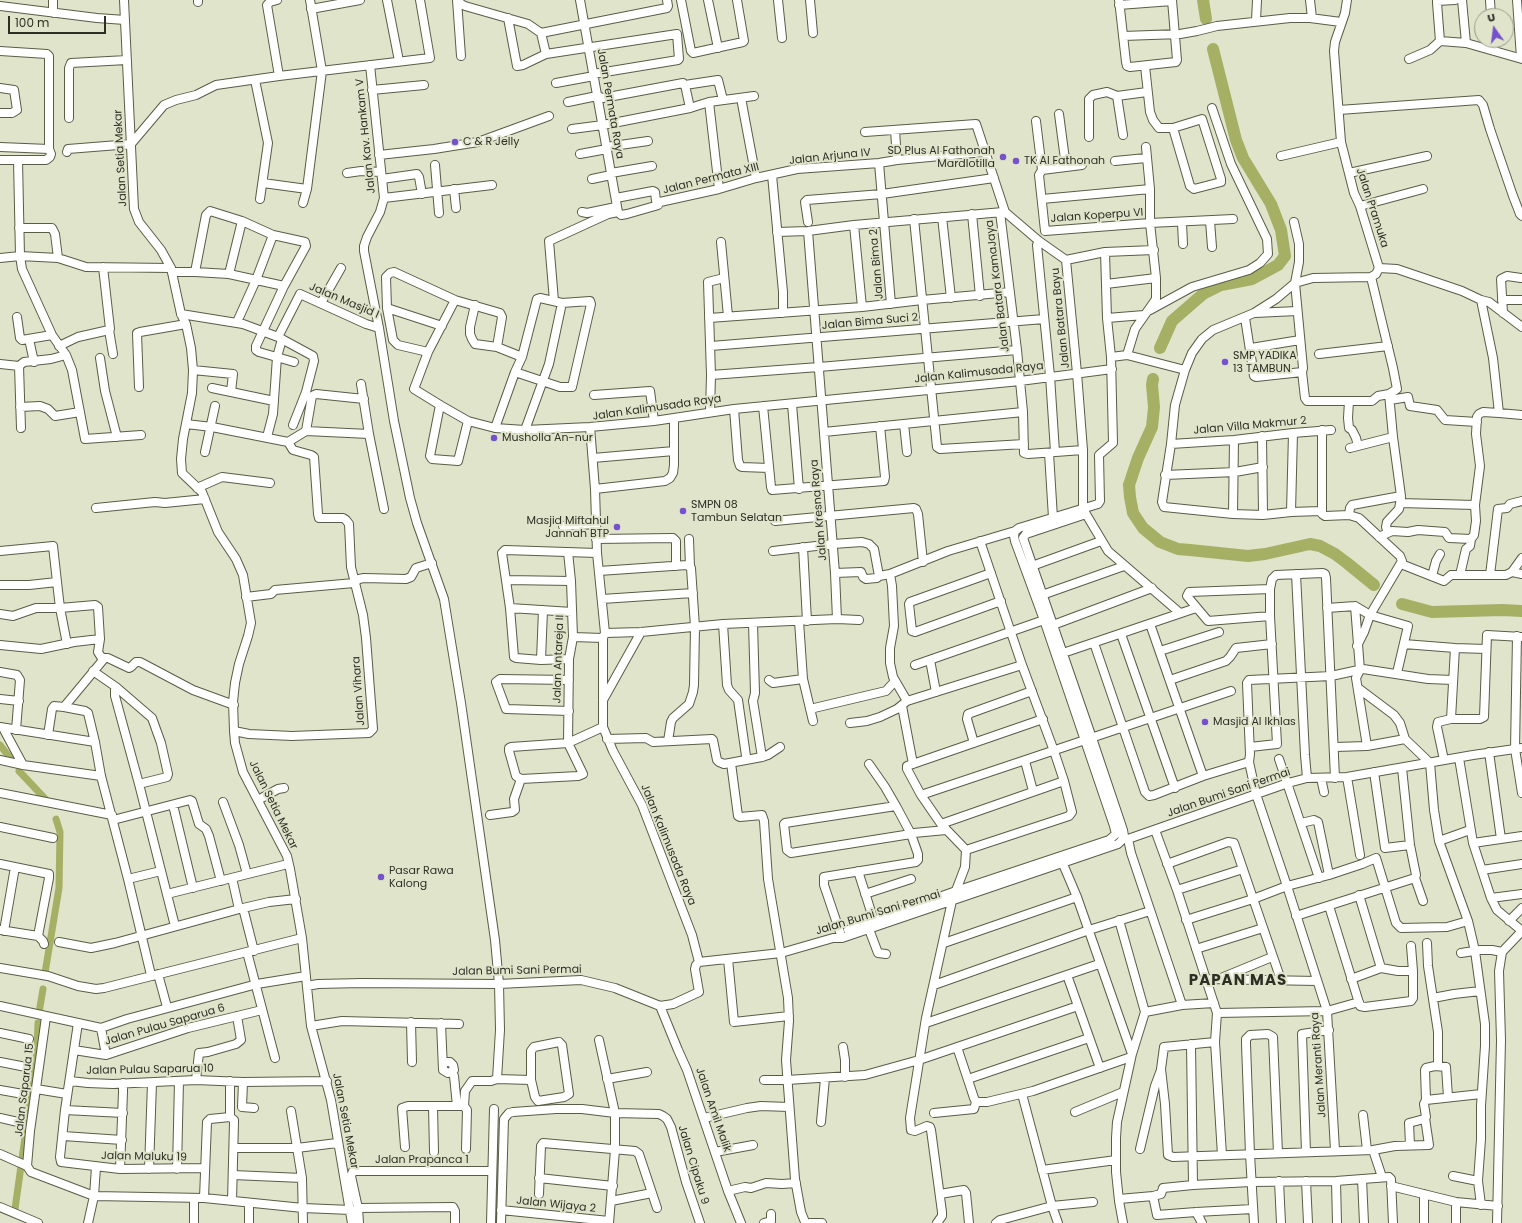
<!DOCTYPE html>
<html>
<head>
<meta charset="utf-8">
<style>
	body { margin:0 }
	#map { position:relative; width:1522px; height:1223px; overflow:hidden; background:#e0e4cb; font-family:Poppins,sans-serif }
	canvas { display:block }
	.north { position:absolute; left:1474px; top:8px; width:40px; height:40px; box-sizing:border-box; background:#e0e4cb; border:1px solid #989c89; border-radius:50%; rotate:346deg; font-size:11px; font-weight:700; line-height:16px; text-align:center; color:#2d2f25 }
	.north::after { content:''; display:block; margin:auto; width:14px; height:18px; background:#7552cb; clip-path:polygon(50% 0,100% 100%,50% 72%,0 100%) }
	.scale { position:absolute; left:8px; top:16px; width:98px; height:18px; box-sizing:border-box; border:2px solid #2d2f25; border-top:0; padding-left:5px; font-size:12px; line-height:14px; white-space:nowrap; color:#2d2f25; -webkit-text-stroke:3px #e0e4cb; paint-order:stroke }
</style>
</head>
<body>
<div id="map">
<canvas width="1522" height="1223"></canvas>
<div class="north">U</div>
<div class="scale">100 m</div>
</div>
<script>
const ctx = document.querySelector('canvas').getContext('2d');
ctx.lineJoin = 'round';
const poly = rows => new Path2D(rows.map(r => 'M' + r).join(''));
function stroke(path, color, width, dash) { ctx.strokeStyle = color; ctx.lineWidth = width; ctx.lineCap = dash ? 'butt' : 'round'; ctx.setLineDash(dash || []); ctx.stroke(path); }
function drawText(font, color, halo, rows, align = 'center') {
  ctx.font = font + ' Poppins,sans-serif'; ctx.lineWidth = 4; ctx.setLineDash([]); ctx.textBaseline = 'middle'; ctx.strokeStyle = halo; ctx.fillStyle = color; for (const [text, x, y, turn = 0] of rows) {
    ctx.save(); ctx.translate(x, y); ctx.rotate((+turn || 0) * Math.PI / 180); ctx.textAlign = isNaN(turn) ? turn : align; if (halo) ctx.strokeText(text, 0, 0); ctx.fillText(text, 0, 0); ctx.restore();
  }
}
stroke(poly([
	[0,745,11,759],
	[19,771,50,804],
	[45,973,59,888,60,832,56,819],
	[39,1013,43,989],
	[15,1209,37,1051,38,1023]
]), '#a6b065', 7);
stroke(poly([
	[1203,0,1206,19],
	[1160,348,1172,321,1203,294,1221,285,1252,279,1278,265,1285,256,1281,230,1271,204,1243,158,1236,140,1213,49],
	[1153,379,1152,385,1154,407,1152,427,1138,458,1129,485,1130,497,1133,513,1143,528,1160,542,1178,549,1190,550,1248,556,1265,554,1310,544,1320,546,1335,554,1347,563,1374,585],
	[1402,604,1432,612,1502,610,1522,611]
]), '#a6b065', 12);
const minor = poly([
	[53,0,53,13],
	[124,0,134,209,139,222,161,250,171,268,181,314,186,324,191,348,193,370,192,393,183,439,181,459,182,473,202,492,218,532,236,559,243,575,251,623,248,636,239,664,235,683,233,702,234,731,235,743,243,772,287,856,290,869,302,938,311,1026,331,1100,352,1223],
	[198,0,198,2],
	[277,0,270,2,267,5,279,76],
	[387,0,399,61],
	[457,0,461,56],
	[458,0,461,4,465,6,528,24,541,33,667,8,668,6,667,0],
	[580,0,618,212],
	[681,0,691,51,693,53,743,42,744,41,737,0],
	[708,0,718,48],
	[778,0,782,38],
	[810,0,813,33],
	[1119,0,1126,62,1127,66,1130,67,1176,62,1177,60,1172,0],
	[1310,0,1312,18],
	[1347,0,1345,13,1335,42,1334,51,1341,142,1354,193,1360,206,1379,268,1397,269,1462,291,1481,300,1489,302,1522,327],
	[1462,0,1466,43],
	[1490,0,1491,16],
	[1517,0,1521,58],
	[1119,5,1172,1],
	[0,6,97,18,125,20],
	[311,9,360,0],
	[508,18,517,66,523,65,546,54],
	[1256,21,1257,0],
	[541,33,546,54,677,34,679,59,678,60,593,74],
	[1123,36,1180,34,1197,31,1217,26,1290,18,1310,18,1341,22],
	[1493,40,1494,51],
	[1440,41,1437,3,1437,1,1455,0],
	[0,51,47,54,49,56,49,149,51,154,50,157,46,160,0,160],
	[1409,59,1430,50,1440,41,1466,43,1522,59],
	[370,65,384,198,380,212,367,237,364,246,364,251,379,328,394,421,410,498,417,523,444,599,461,703,495,940,499,984,500,1030,497,1079,491,1081,472,1081,465,1091,464,1106],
	[1145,66,1150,112,1153,120,1159,128,1173,128,1190,186,1194,189,1221,182,1221,179,1202,119,1173,128],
	[255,80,268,143,260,199],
	[556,83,594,76],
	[685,85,718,80,723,100],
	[0,88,14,90,17,110,12,113,0,113],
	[372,90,424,85],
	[1117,96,1123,135],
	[741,98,756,178],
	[568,102,597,96,603,98,683,83,685,85,690,108],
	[709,102,719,189],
	[1339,110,1479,100,1483,105,1490,129,1513,196,1520,214,1522,216],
	[1059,114,1066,167],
	[69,118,69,68,71,63,127,60],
	[1036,121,1042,170,1039,175,1045,231,1150,223,1233,219],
	[572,129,603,125,690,108,709,102,754,96],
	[895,130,897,160],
	[865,132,976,124,1005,212,1039,241,1066,260,1105,252,1154,250],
	[1089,137,1089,99,1093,95,1107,92,1117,96,1147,92],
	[0,147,49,149],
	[606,147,648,141],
	[67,152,68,149,131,144,164,105,176,100,196,95,216,85,279,76,430,58,420,0],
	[580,154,607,149],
	[379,155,434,149,478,142,549,116],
	[1281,156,1341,142],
	[18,160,20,256,22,269,52,335,66,355,72,370,85,439,141,435],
	[1115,161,1146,158],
	[879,163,891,304],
	[435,165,439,213],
	[1042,170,1082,165],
	[347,173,361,171,381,172],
	[611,173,652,166],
	[1349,173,1427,156],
	[772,175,783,292,783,313],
	[382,179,417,174,419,177,422,194],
	[592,179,611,175],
	[263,183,307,189],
	[454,189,456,208],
	[384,198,492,185],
	[616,198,653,191,655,192,656,201,660,202,719,189,756,178,797,169,879,163,897,160,985,152],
	[1042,199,1150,189],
	[303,203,307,189,322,71,310,0],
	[1360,206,1423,189],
	[582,212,587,213,616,207],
	[1000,212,1017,350,1023,412,1024,453,1028,454,1083,450],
	[972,214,980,296],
	[942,217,951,298],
	[914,219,937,447,940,449,1024,444],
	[1210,221,1212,247],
	[808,222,805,202,807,200,882,194,994,178],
	[1182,223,1183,244],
	[854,225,862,307],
	[19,228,52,228,55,234,58,258],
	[808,231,835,573,837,619],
	[777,232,808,231,854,225,1003,212],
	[1039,241,1037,245,1050,376,1055,452],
	[721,242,728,316],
	[1105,252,1107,318,1111,357],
	[0,258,20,256,58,258,86,267,171,268],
	[1066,260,1077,373,1083,450,1083,509,1108,551,1180,613],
	[173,272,195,272,229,274,284,286],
	[195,272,206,215,210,211,242,221,273,235,305,242,306,246,284,286,256,346,256,350,259,352,294,362],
	[229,274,242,221],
	[1106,284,1156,278],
	[455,300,428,352,414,389,440,405,468,421,495,428,525,430,590,427,654,421,734,409,1020,381,1112,369],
	[1502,300,1522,300],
	[554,301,549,241,608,214,618,212,621,215,627,214,655,206,658,205,657,202],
	[321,303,341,268],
	[475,305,470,327,470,334,472,339,475,344,497,347],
	[387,308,442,326],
	[1150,310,1192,287,1249,270,1260,263,1268,254,1267,239,1231,164,1212,108],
	[1255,313,1297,311],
	[1503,313,1501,279,1507,276,1521,278],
	[181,314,243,324,278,337,313,356,314,361,306,392,293,425],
	[17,317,20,338,22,340,52,335],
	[709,318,862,307,922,300,1010,292],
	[1107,318,1144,315],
	[1245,318,1254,376,1256,377,1302,372,1303,368,1295,283,1299,262,1299,244,1294,222],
	[237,322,256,280,273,235],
	[109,330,113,354],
	[278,337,300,294,366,324,379,328],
	[29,339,34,362],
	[59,346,78,337,109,330,110,329,103,267],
	[711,346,1044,319],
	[1251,348,1300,340],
	[428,352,398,345,393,340,387,308,386,277,390,273,394,272,455,300,500,313,502,317,497,347,522,357],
	[1319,354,1388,346],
	[1127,355,1135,329,1156,299,1156,278,1150,223,1150,189,1146,147],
	[100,358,105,391,117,437],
	[0,364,19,366],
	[193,370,233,374,231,392],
	[1302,372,1305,398,1307,401,1372,401,1378,396,1389,394,1397,389,1393,368,1371,277],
	[711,375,819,367,1017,350],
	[139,387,137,333,140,332,186,324],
	[212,388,274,401],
	[594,395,650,391,654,421],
	[1390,400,1408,397,1410,406,1437,410,1445,420,1477,422],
	[1349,401,1348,418,1349,428,1352,430,1356,438,1358,446],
	[792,404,799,489],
	[440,405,430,456,432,459,458,461,468,421],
	[763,406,771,487,772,490,884,481,885,477,880,426],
	[20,407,40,406,48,409,55,416,80,412],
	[734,409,738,460,740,466,742,467,769,468],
	[710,412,711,375,708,282,724,278],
	[1499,413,1522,415],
	[186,424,212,427,288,442,306,431,369,434,361,384],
	[904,424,907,452],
	[590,427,595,489,597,553,605,633,603,638,603,727,613,751,642,805,692,935,699,962],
	[21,428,19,366,24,362,51,359,66,355],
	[495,428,515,372,522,357,537,299,540,298,562,303,590,301,591,304,572,387,560,387,515,372],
	[525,430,549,364,562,303],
	[1322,430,1322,514,1325,516,1349,515,1359,518,1400,556,1402,561,1370,615,1364,632,1357,646],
	[306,431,312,396,316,394,364,399],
	[824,432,1023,412],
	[369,434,384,509],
	[1262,436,1263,515],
	[267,437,273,414,277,357,282,339],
	[1171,444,1234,440,1293,433,1331,430],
	[1350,448,1393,437],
	[205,452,215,406],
	[1049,453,1053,518],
	[593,458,674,451],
	[1165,475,1235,472,1263,467],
	[197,488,222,477,270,483],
	[595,489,665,481,670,478,673,473,674,465,674,419],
	[1400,503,1475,505,1476,521,1474,535,1471,539,1470,546,1466,549,1460,575],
	[1475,505,1480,466,1476,434,1477,417,1479,414,1483,412,1499,413,1493,358,1481,300],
	[96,508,155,502,165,503,205,499],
	[1321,511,1291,512,1263,515,1233,514,1164,507,1162,502,1171,444,1175,405,1185,370,1192,353,1202,339,1213,330,1254,313,1276,299,1295,283,1313,278,1371,277,1376,274,1379,268],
	[1291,512,1293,433],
	[1086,514,1026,534,1023,538,1092,738,1123,830,1124,836],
	[1233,514,1234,440],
	[1349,515,1350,508,1352,505,1401,496,1393,437,1389,394],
	[775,521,914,508,916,509,918,514,923,562],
	[563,526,596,524],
	[1388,532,1386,527,1387,522,1399,509,1401,498],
	[1379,537,1392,531,1408,532,1418,530,1445,532,1449,538,1471,539],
	[596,539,673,538,676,541,676,566],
	[689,539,690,567],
	[803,547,807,621],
	[0,551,53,546,57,582],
	[773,551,833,544,862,542,869,544,874,549,879,576,890,574],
	[568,552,571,581,573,637,569,659,568,743,583,774,578,776,521,779,516,776,509,751,509,748,511,747,568,743,603,727],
	[1401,564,1444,581,1451,575,1506,575,1512,572,1522,558],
	[1032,566,1101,541],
	[599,571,687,565,691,568,695,627,694,685,693,692,689,704,673,718,671,722,668,741],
	[1512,572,1522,574],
	[835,573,861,572,863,577,866,579,877,578,879,576],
	[991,573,910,602,909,604,912,631,915,632,1001,601],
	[1296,574,1305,755,1307,778],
	[1490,575,1498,509,1507,508,1510,504,1522,501],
	[1432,576,1436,561,1440,554],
	[507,580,571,581],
	[354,583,359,579,364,578,406,579,411,577,416,568,432,563],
	[0,585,29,585,57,582,60,608,95,605,98,607,100,639,98,652,103,660,64,707],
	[1270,589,1189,592,1187,596,1208,621,1270,616],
	[1042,595,1124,566],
	[246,597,271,594,275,590,354,583],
	[602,599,693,593],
	[1355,606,1360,670,1356,678,1367,746],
	[510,608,572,612],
	[1327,608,1355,606,1370,615,1408,626,1397,673],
	[0,614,13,616,36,608,60,608,67,644],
	[799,621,803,679,813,721],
	[753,623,755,693,753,701,762,757],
	[723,624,727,685,729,690,738,700,746,756],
	[1150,624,1203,776],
	[1053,625,1152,588],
	[605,633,641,632,723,624,837,619,859,620],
	[1121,634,1175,788],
	[1517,636,1515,749,1522,793],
	[573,637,603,638],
	[1094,643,1145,792,1149,796,1154,795,1203,776,1249,762,1256,794,1287,886,1327,1011,1335,1150],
	[1404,644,1455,648,1486,649],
	[0,645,41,649,74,642,100,639],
	[1160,651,1219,632],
	[1063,653,1193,609],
	[102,658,108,658,129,668,131,667,136,662,140,662,193,690,234,705],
	[569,659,541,660,516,658,514,657,510,608,502,553,505,550,597,553],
	[541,660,543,610],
	[930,660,936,692],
	[915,665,1044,620],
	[93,671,116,687,152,718,161,743,168,774,167,777,139,784],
	[0,672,17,675,20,680,16,730],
	[569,680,500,679,496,682,506,709,569,711],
	[769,680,773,683,803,679],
	[1170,680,1226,661,1230,657,1236,648,1272,644],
	[116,687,115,690,115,696,139,784,175,926],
	[1358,688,1394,715,1400,723,1405,739,1430,763,1434,810,1439,841,1468,921,1475,951,1485,1024,1485,1046,1481,1106,1481,1139,1478,1181,1481,1205],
	[0,699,19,701],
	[603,700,641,632],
	[907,701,893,677,890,663,890,648,894,626,892,586,890,574,948,551,1015,531],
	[902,706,913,764],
	[810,709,886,691,895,681],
	[1451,719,1455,648],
	[850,723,867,721,880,717,897,709,907,701,1022,665],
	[0,727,95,742],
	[3,728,23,765],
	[234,731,249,734,292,736,369,733,373,729,366,638,363,615,351,567,349,524,346,520,343,518,319,518,318,514,314,457,311,455,293,450,288,442],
	[48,735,52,709,54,706,64,707,85,711,88,713,95,742,101,776,128,879,151,975],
	[607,739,646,738,653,742,712,739,713,740,717,760,719,762,724,764,762,757,768,755,780,747],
	[974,743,967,719,968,714,1032,691],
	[1250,747,1277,744,1270,616,1270,589,1272,579,1276,575,1323,573,1325,574,1326,578,1335,778],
	[1335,747,1367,746,1405,739],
	[1489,752,1501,839],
	[1459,758,1473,843,1491,898,1497,910,1522,931],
	[1279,759,1319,878],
	[0,760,23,765,101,776],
	[1444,760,1437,727,1438,722,1451,719,1480,719,1484,717,1487,635,1522,637],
	[1025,761,1033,791],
	[1249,762,1250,754,1247,683,1249,680,1331,676,1363,669,1428,679,1453,680],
	[731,763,738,816,740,817,762,815,764,821,768,879,788,998,789,1021,786,1060,795,1179,801,1212,805,1222,807,1223],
	[869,764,885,787,896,806],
	[1374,772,1385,848,1410,845],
	[1347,777,1360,855],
	[1321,778,1324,792],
	[0,793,112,815],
	[921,795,1231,691],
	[258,800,278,789,284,788],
	[223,802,239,845,247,874],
	[173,805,193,888],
	[490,815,512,812,515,810,514,799,521,779],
	[113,820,190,800,192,801,199,824,206,829,209,836,221,881],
	[1301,823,1314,820,1318,822,1329,875],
	[941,824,1064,781],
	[0,827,53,838],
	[1155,830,1177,890,1217,1013,1327,1011,1359,1002],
	[1116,834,1114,826,1044,620,1015,541,1014,536,1015,531,1019,528,1098,504,1100,501,1099,455,1113,443,1111,357,1127,355,1185,370],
	[1124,837,1128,839,1131,853,1182,1005],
	[1128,839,1288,783,1307,778,1347,777,1473,755,1522,748],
	[1439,841,1470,830],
	[1473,843,1522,836],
	[966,850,1069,816,1072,812,1064,781,1054,751,1022,665,980,541],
	[1060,857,1077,897,1132,1054,1117,1122,1116,1138,1116,1172,1119,1201,1123,1223],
	[0,864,49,874,49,878,38,936],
	[1167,864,1228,842,1234,843,1281,980],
	[1482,870,1522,864],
	[858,871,874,921],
	[232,878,239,909],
	[1415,878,1423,901],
	[128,879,161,871],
	[1177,890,1243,869],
	[167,894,288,864],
	[865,894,911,879],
	[1491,898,1522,894],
	[1329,906,1360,1006,1365,1007,1411,1001,1413,998,1413,971,1398,971,1381,968,1359,895],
	[243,908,254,951],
	[1296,916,1415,878,1416,875,1410,845,1402,768],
	[1119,920,1145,1012],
	[1186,920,1253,899,1287,886,1329,875,1362,864,1376,858,1396,923,1401,928,1447,927,1468,921],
	[1509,921,1522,908],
	[867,924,878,953,886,954],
	[0,930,38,936,43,941,44,944],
	[848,930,956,891,1109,840,1116,834],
	[4,931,15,867],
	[842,938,824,885,824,877,916,862,918,860,918,854,911,834,896,806,785,823,784,824,787,850,791,853,911,834,914,833,946,830],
	[59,942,91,948,115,943,243,908,269,902,296,899],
	[944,943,1077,897],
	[1427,943,1428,966,1438,1032,1438,1066],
	[1411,946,1413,971],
	[1196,949,1263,928],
	[247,952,275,1058],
	[1461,953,1480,950,1492,950,1502,952],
	[728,959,734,1022,789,1016],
	[0,968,48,976,78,986,96,989,104,988,302,938],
	[158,974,167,1007],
	[1067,975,1100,1068],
	[1221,978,1272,957],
	[1207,979,1317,981],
	[1351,979,1381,968],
	[934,985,1089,930,1150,911],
	[307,986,318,984,362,983,499,984,581,980,615,988,660,1006,673,1004,699,992,695,969,696,965,699,962,781,953,833,938,842,938,1118,844,1122,840,1124,836],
	[1433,998,1454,994,1480,991],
	[0,1006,101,1028,127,1019,257,984,306,976],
	[660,1006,678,1050,687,1070,728,1191,741,1223],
	[1217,1013,1215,1042,1222,1155],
	[46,1017,30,1131,27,1166,31,1172,94,1196,204,1198,303,1208,351,1210],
	[411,1022,412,1062],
	[78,1023,65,1110,60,1157,61,1162,120,1169,205,1168],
	[441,1023,443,1070,448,1073,454,1070,453,1065,450,1062,446,1062,443,1065],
	[926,1023,1099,964],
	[311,1026,342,1021,459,1024],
	[101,1028,106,1055],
	[0,1033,29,1039],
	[599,1040,615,1113,615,1150,609,1223],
	[559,1042,562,1045,569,1094,564,1097,538,1101,535,1097,531,1080,531,1051,534,1047,559,1042],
	[1215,1042,1164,1047,1161,1069,1165,1104,1168,1155,1173,1157,1373,1150,1382,1177],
	[1191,1044,1193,1185],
	[843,1047,845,1060,845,1077],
	[957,1047,974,1098,976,1102,987,1102,1033,1091,1131,1057],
	[74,1050,106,1055,188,1028,262,1010],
	[1132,1054,1145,1012,1182,1005,1214,1003],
	[0,1062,26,1067],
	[451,1072,454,1076,457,1106],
	[497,1079,531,1080],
	[607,1079,647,1072],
	[968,1079,1089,1038],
	[196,1080,199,1053,208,1052,236,1044,241,1040,237,1016],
	[764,1080,787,1080,865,1075,919,1060,1078,1006],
	[70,1081,88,1083,113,1084,196,1080,243,1082,327,1081],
	[230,1081,230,1117,234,1120,234,1122,232,1201],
	[243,1082,242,1107,254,1108],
	[36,1089,67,1094],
	[0,1090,23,1094],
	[1022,1094,1052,1206,1058,1223],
	[1426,1100,1481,1094],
	[433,1106,434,1152],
	[65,1110,123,1113],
	[291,1111,302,1178,303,1223],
	[1075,1112,1123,1092],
	[934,1113,974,1109,976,1102],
	[1363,1115,1367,1150],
	[0,1118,18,1122],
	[704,1118,747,1108,761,1106,789,1107],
	[821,1122,825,1078],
	[63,1136,122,1140],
	[1410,1145,1409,1123,1424,1119,1426,1117,1424,1104,1426,1100,1425,1070,1426,1068,1435,1066,1446,1067,1448,1097],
	[405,1147,402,1108,408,1106,464,1106,467,1110,466,1149],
	[234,1148,297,1148,337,1143],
	[1140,1149,1155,1086,1161,1070],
	[1373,1150,1395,1146,1429,1145,1425,1118],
	[715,1152,753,1145],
	[1306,1152,1302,1034,1329,1030],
	[0,1154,27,1166],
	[120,1169,123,1092,123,1083],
	[149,1169,152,1083],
	[177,1169,179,1081],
	[1042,1170,1116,1160],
	[233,1175,302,1178],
	[1453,1176,1478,1181],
	[539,1178,613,1186],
	[1362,1179,1364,1223],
	[1279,1181,1281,1223],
	[1306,1181,1308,1223],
	[1336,1181,1337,1223],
	[1391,1186,1456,1202,1498,1206],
	[728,1191,745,1187,751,1188,766,1183,782,1184,796,1183],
	[539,1194,541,1146,543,1143,635,1151,639,1154,657,1208],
	[940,1194,964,1190,966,1193,969,1223],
	[1424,1194,1424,1223],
	[1153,1196,1161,1194,1163,1188,1193,1185,1251,1182,1336,1181,1389,1177,1391,1179,1393,1223],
	[204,1198,207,1122,210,1119,230,1117],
	[1119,1199,1153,1196,1157,1215,1196,1212,1253,1209],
	[611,1201,652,1193],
	[0,1207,38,1223],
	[358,1208,453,1207,455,1211,455,1223],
	[501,1210,609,1221],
	[1196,1212,1202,1223],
	[88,1223,94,1196,96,1167],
	[194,1223,194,1198],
	[249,1223,249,1203],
	[359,1223,358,1208,351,1176,353,1171,492,1171],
	[491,1223,494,1109],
	[501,1223,504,1119,509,1113,513,1112,556,1109,582,1109,615,1113,659,1114,663,1116,667,1119,671,1127,686,1182,700,1223],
	[764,1223,771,1221,771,1214],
	[810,1223,822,1223],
	[937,1223,942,1216,942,1212,931,1130,930,1127,927,1126,915,1131,911,1130,910,1118,926,1018,952,901,965,867,966,850,941,824,921,795,907,769,907,766,1043,719],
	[996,1223,1000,1220,1052,1206,1093,1202],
	[1254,1223,1250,1154,1246,1044,1246,1039,1250,1035,1268,1034,1273,1037,1278,1153],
	[1456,1223,1456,1202],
	[1497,1223,1501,1040,1499,971,1502,952,1522,931]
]);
stroke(minor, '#595d47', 10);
stroke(minor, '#fff', 8);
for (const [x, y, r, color] of [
	[455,142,4,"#7552cb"],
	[1003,157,4,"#7552cb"],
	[1016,161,4,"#7552cb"],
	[1225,362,4,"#7552cb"],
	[494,438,4,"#7552cb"],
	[683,511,4,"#7552cb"],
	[617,527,4,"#7552cb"],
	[1205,722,4,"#7552cb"],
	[381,877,4,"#7552cb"]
]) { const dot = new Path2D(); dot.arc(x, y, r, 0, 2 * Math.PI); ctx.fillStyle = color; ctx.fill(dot); stroke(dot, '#e0e4cb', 1.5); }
drawText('11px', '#2d2f25', '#e0e4cb', [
	["Jalan Permata Raya",610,104,80],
	["Jalan Kav. Hankam V",366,136,-96],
	["Jalan Arjuna IV",830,157,-6],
	["Jalan Setia Mekar",121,158,-93],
	["Jalan Permata XIII",711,179,-14],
	["Jalan Pramuka",1372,208,72],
	["Jalan Koperpu VI",1097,216,-4],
	["Jalan Bima 2",877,264,-95],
	["Jalan Batara KamaJaya",998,286,-97],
	["Jalan Masjid I",344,301,23],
	["Jalan Batara Bayu",1061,318,-96],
	["Jalan Bima Suci 2",870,322,-5],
	["Jalan Kalimusada Raya",979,373,-6],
	["Jalan Kalimusada Raya",657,408,-8],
	["Jalan Villa Makmur 2",1250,426,-5],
	["Jalan Kresna Raya",819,510,-95],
	["Jalan Antareja II",559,659,-88],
	["Jalan Vihara",359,691,-94],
	["Jalan Bumi Sani Permai",1229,793,-19],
	["Jalan Setia Mekar",273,805,64],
	["Jalan Kalimusada Raya",668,845,68],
	["Jalan Bumi Sani Permai",878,913,-17],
	["Jalan Bumi Sani Permai",517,971,-1],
	["Jalan Pulau Saparua 6",165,1025,-16],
	["Jalan Meranti Raya",1319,1065,-94],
	["Jalan Pulau Saparua 10",150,1070,-1],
	["Jalan Saparua 15",25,1090,-83],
	["Jalan Amil Malik",713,1110,71],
	["Jalan Setia Mekar",345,1121,79],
	["Jalan Maluku 19",144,1157,1],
	["Jalan Prapanca 1",422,1160],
	["Jalan Cipaku 9",693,1165,73],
	["Jalan Wijaya 2",556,1205,6]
]);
drawText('11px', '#2d2f25', '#e0e4cb', [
	["C & R Jelly",463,142],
	["SD Plus Al Fathonah",995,151,"right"],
	["Mardlotilla",995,164,"right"],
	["TK Al Fathonah",1024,161],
	["SMP YADIKA",1233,356],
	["13 TAMBUN",1233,369],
	["Musholla An-nur",502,438],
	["SMPN 08",691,505],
	["Tambun Selatan",691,518],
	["Masjid Miftahul",609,521,"right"],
	["Jannah BTP",609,534,"right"],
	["Masjid Al Ikhlas",1213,722],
	["Pasar Rawa",389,871],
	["Kalong",389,884]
], 'left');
ctx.letterSpacing = '1px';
drawText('bold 15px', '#2d2f25', '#e0e4cb', [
	["PAPAN MAS",1238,981]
]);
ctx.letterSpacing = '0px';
</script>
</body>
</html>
